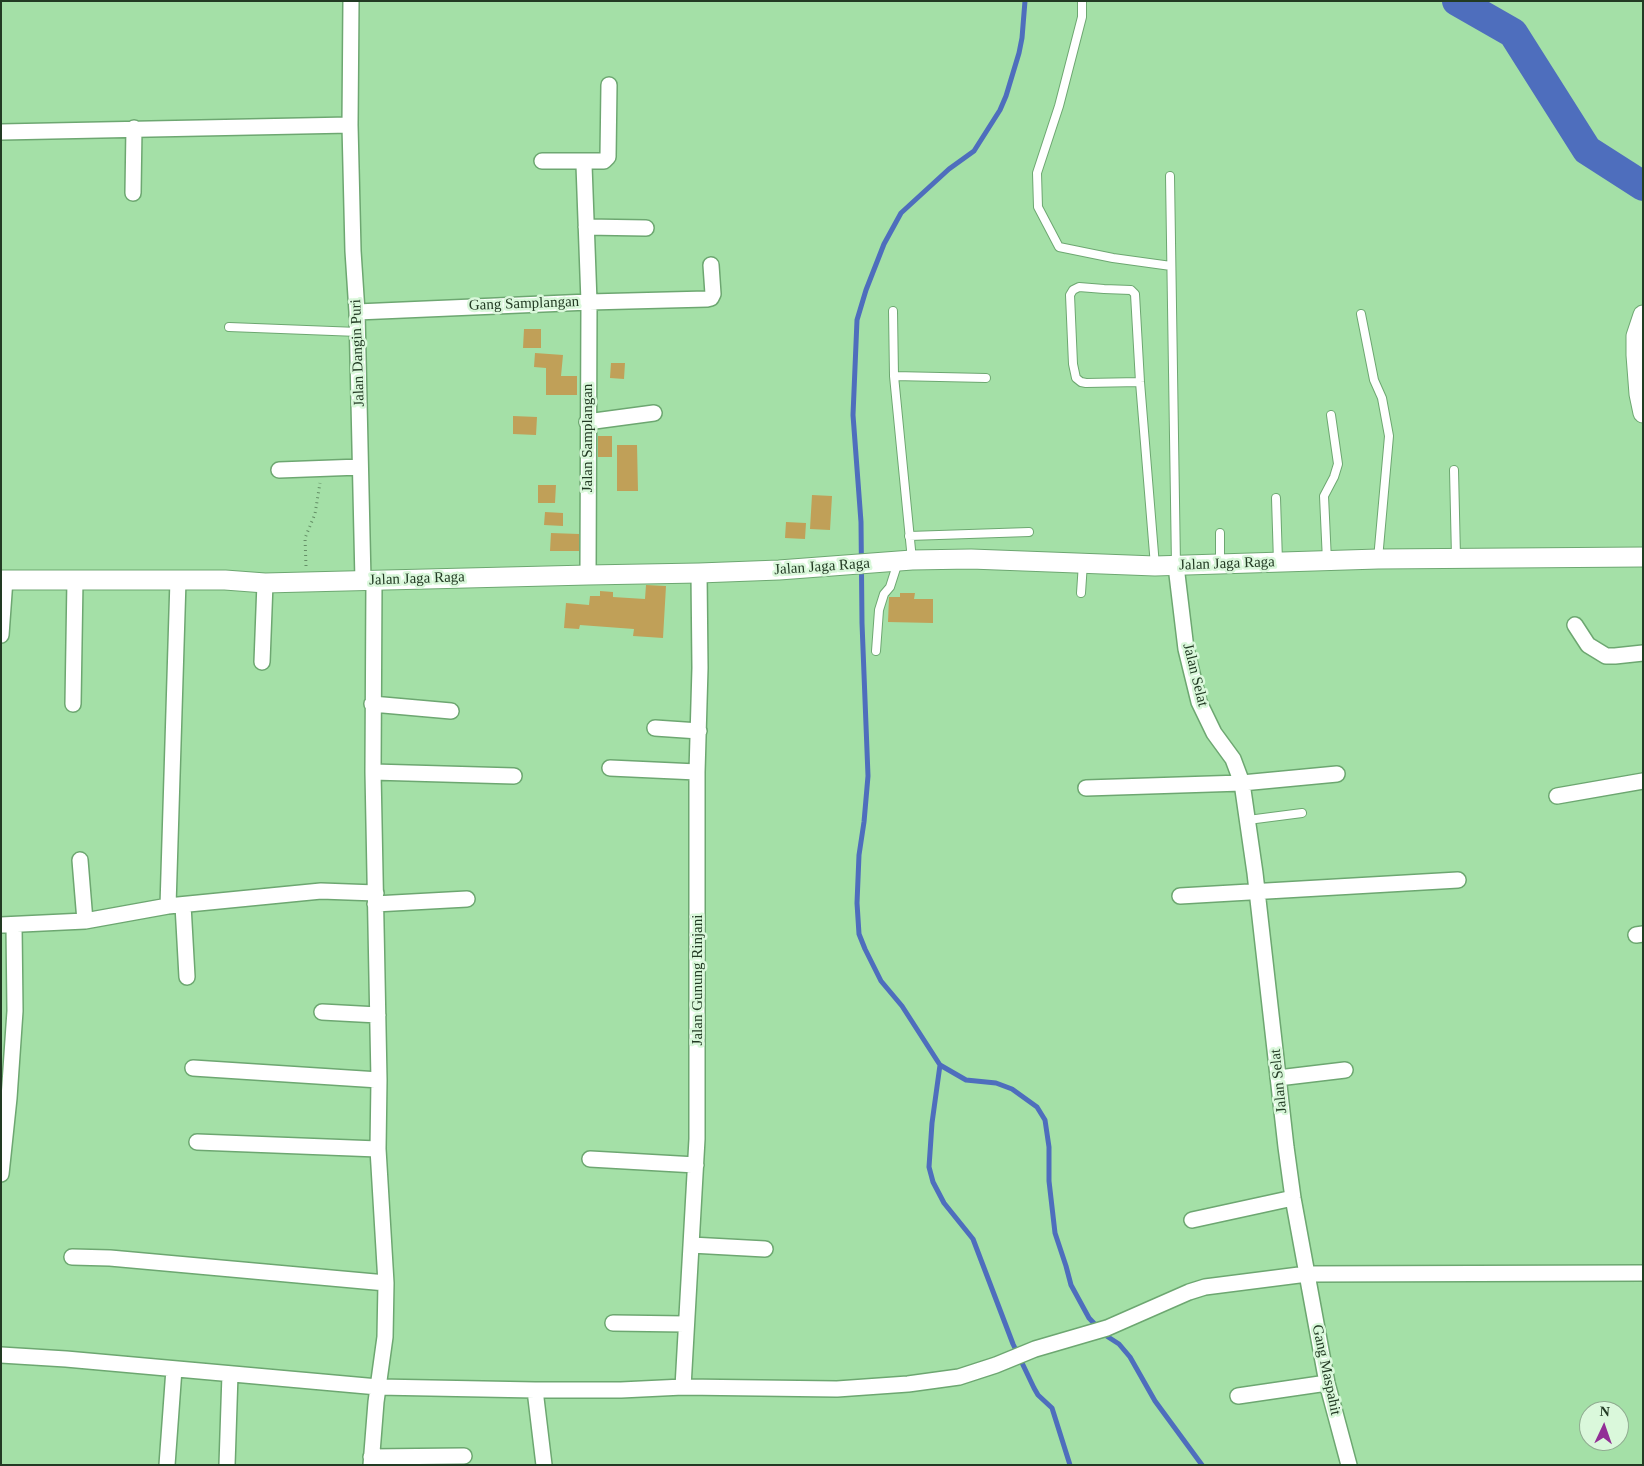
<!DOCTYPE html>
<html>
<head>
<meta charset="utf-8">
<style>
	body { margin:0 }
	#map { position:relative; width:1644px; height:1466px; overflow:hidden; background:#a4e0a7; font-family:"Times New Roman",serif }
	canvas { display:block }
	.frame { position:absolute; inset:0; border:2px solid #223a23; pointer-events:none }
	.north { position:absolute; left:1579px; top:1401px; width:50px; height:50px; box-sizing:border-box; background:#daf8db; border:1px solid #90ac91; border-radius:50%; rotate:3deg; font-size:14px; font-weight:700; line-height:20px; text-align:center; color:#223a23 }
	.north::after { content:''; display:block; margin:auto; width:18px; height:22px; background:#922f96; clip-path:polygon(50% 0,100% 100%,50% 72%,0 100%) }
</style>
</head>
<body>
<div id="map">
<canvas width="1644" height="1466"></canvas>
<div class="frame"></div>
<div class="north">N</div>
</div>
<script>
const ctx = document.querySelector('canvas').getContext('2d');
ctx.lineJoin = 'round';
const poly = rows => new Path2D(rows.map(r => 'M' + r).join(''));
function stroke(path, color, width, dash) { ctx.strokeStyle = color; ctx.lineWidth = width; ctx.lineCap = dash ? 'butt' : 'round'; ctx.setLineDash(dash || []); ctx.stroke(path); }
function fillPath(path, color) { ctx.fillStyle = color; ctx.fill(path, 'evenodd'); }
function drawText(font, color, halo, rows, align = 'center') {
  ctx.font = font + ' "Times New Roman",serif'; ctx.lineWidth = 5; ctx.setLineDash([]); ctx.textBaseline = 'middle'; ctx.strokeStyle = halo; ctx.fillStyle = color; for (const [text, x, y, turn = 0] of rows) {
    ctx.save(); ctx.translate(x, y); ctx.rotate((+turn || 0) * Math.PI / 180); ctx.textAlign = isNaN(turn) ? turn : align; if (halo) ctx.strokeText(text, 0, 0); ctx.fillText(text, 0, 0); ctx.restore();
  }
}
stroke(poly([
	[1025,1,1022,38,1019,53,1006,96,1000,110,974,151,949,169,901,213,884,244,866,290,857,320,853,415,861,522,862,623,868,776,864,822,859,855,857,903,859,934,865,949,881,981,902,1006,940,1065,966,1080,996,1083,1012,1089,1037,1107,1045,1120,1049,1147,1049,1181,1055,1233,1066,1266,1071,1285,1089,1318,1105,1335,1119,1344,1130,1357,1155,1401,1202,1465],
	[940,1065,932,1123,929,1167,933,1182,944,1203,973,1239,1013,1344,1034,1388,1038,1395,1052,1408,1070,1465]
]), '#4e6ebd', 5);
stroke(poly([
	[1457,1,1513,33,1587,150,1643,186]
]), '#4e6ebd', 30);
fillPath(poly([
	[524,329,541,329,541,348,523,348],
	[535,353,563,355,561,376,577,376,577,395,546,395,546,368,534,367],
	[611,363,625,363,624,379,610,378],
	[513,416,537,417,536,435,513,434],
	[598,436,612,436,612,457,598,457],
	[617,445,637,445,638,491,617,491],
	[538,485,556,485,555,503,538,503],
	[812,495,832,496,830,530,810,529],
	[545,512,563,513,563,526,544,525],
	[786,522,806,523,805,539,785,538],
	[551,533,579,534,579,551,550,551],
	[646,585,666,586,663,638,633,636,634,629,580,625,579,629,564,628,566,603,589,605,590,596,600,596,600,591,613,592,613,597,645,599],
	[900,593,915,593,914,599,933,599,933,623,888,622,889,597,900,597]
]), '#c0a058');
const service = poly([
	[1082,1,1082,17,1059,106,1037,173,1038,207,1059,247,1113,258,1171,266],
	[1170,176,1176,566],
	[893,311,894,376,912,560],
	[1361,314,1374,380,1382,398,1389,436,1378,559],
	[229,327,358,332],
	[894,376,986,378],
	[1140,382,1086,383,1081,382,1076,378,1073,364,1070,295,1073,290,1079,287,1104,289,1131,290,1135,294,1140,382,1155,566],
	[1454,470,1456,557],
	[1276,498,1278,562],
	[1220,533,1220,564],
	[909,536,1029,532],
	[1327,561,1324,496,1334,477,1338,464,1331,415],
	[1081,593,1083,563],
	[876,651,879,610,884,594,890,587,898,562],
	[1248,820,1302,813]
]);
const minor = poly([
	[351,1,350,125,353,251,357,312,363,581],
	[1,132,350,125],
	[542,161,582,161,584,165,589,302,588,575],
	[582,161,604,161,608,157,609,85],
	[133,193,134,128],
	[586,227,646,228],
	[357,312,589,302,707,299,711,298,713,294,711,265],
	[587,422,654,413],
	[279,470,360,467],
	[1176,566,1186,649,1199,702,1214,733,1233,759,1242,783,1255,873,1286,1147,1293,1198,1327,1383,1349,1465],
	[1575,625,1588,645,1606,656,1615,656,1643,653],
	[1,635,5,579],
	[262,662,265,583],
	[73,704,75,580],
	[372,704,451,711],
	[655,728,699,731],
	[610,768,697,772],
	[373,772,514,776],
	[1086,788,1242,783,1337,774],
	[1557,796,1643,781],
	[80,860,85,921],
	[1180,896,1458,880],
	[375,904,467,899],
	[183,905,187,977],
	[168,906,178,580],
	[1,925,85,921,168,906,321,891,376,893],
	[1636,935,1643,934],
	[322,1012,378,1015],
	[193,1068,379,1080],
	[1278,1078,1345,1070],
	[197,1142,378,1149],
	[590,1159,696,1165],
	[1,1174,9,1098,15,1011,14,926],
	[1192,1220,1293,1198],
	[691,1245,765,1249],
	[72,1257,110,1258,386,1283],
	[613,1323,685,1324],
	[1,1355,66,1359,378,1387,535,1390,621,1390,683,1387,837,1389,908,1384,959,1377,996,1365,1035,1349,1107,1328,1189,1292,1205,1287,1307,1274,1643,1273],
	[683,1387,697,1139,697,772,700,668,699,573],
	[535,1390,544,1465],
	[1238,1396,1327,1383],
	[371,1457,464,1456],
	[167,1465,174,1369],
	[227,1465,230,1374],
	[371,1465,376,1402,385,1337,386,1283,378,1149,379,1080,373,772,374,580]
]);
const tertiary = poly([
	[1643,315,1636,336,1636,355,1639,394,1643,413],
	[1,580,225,580,265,583,588,575,699,573,779,570,912,560,971,559,1155,566,1378,559,1643,557]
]);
stroke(service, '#6da771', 10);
stroke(minor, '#6da771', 18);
stroke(tertiary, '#6da771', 21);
stroke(poly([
	[306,566,305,538,315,514,320,483]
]), '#648f66', 3, [1, 4]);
stroke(service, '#fff', 8);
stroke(minor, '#fff', 15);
stroke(tertiary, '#fff', 19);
drawText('15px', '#223a23', '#daf8db', [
	["Gang Samplangan",524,304,-2],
	["Jalan Dangin Puri",358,353,-92],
	["Jalan Samplangan",588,438,-90],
	["Jalan Jaga Raga",1227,564,-2],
	["Jalan Jaga Raga",822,567,-4],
	["Jalan Jaga Raga",417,579,-2],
	["Jalan Selat",1195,675,76],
	["Jalan Gunung Rinjani",698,980,-90],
	["Jalan Selat",1279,1081,-96],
	["Gang Maspahit",1326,1370,78]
]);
</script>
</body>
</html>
